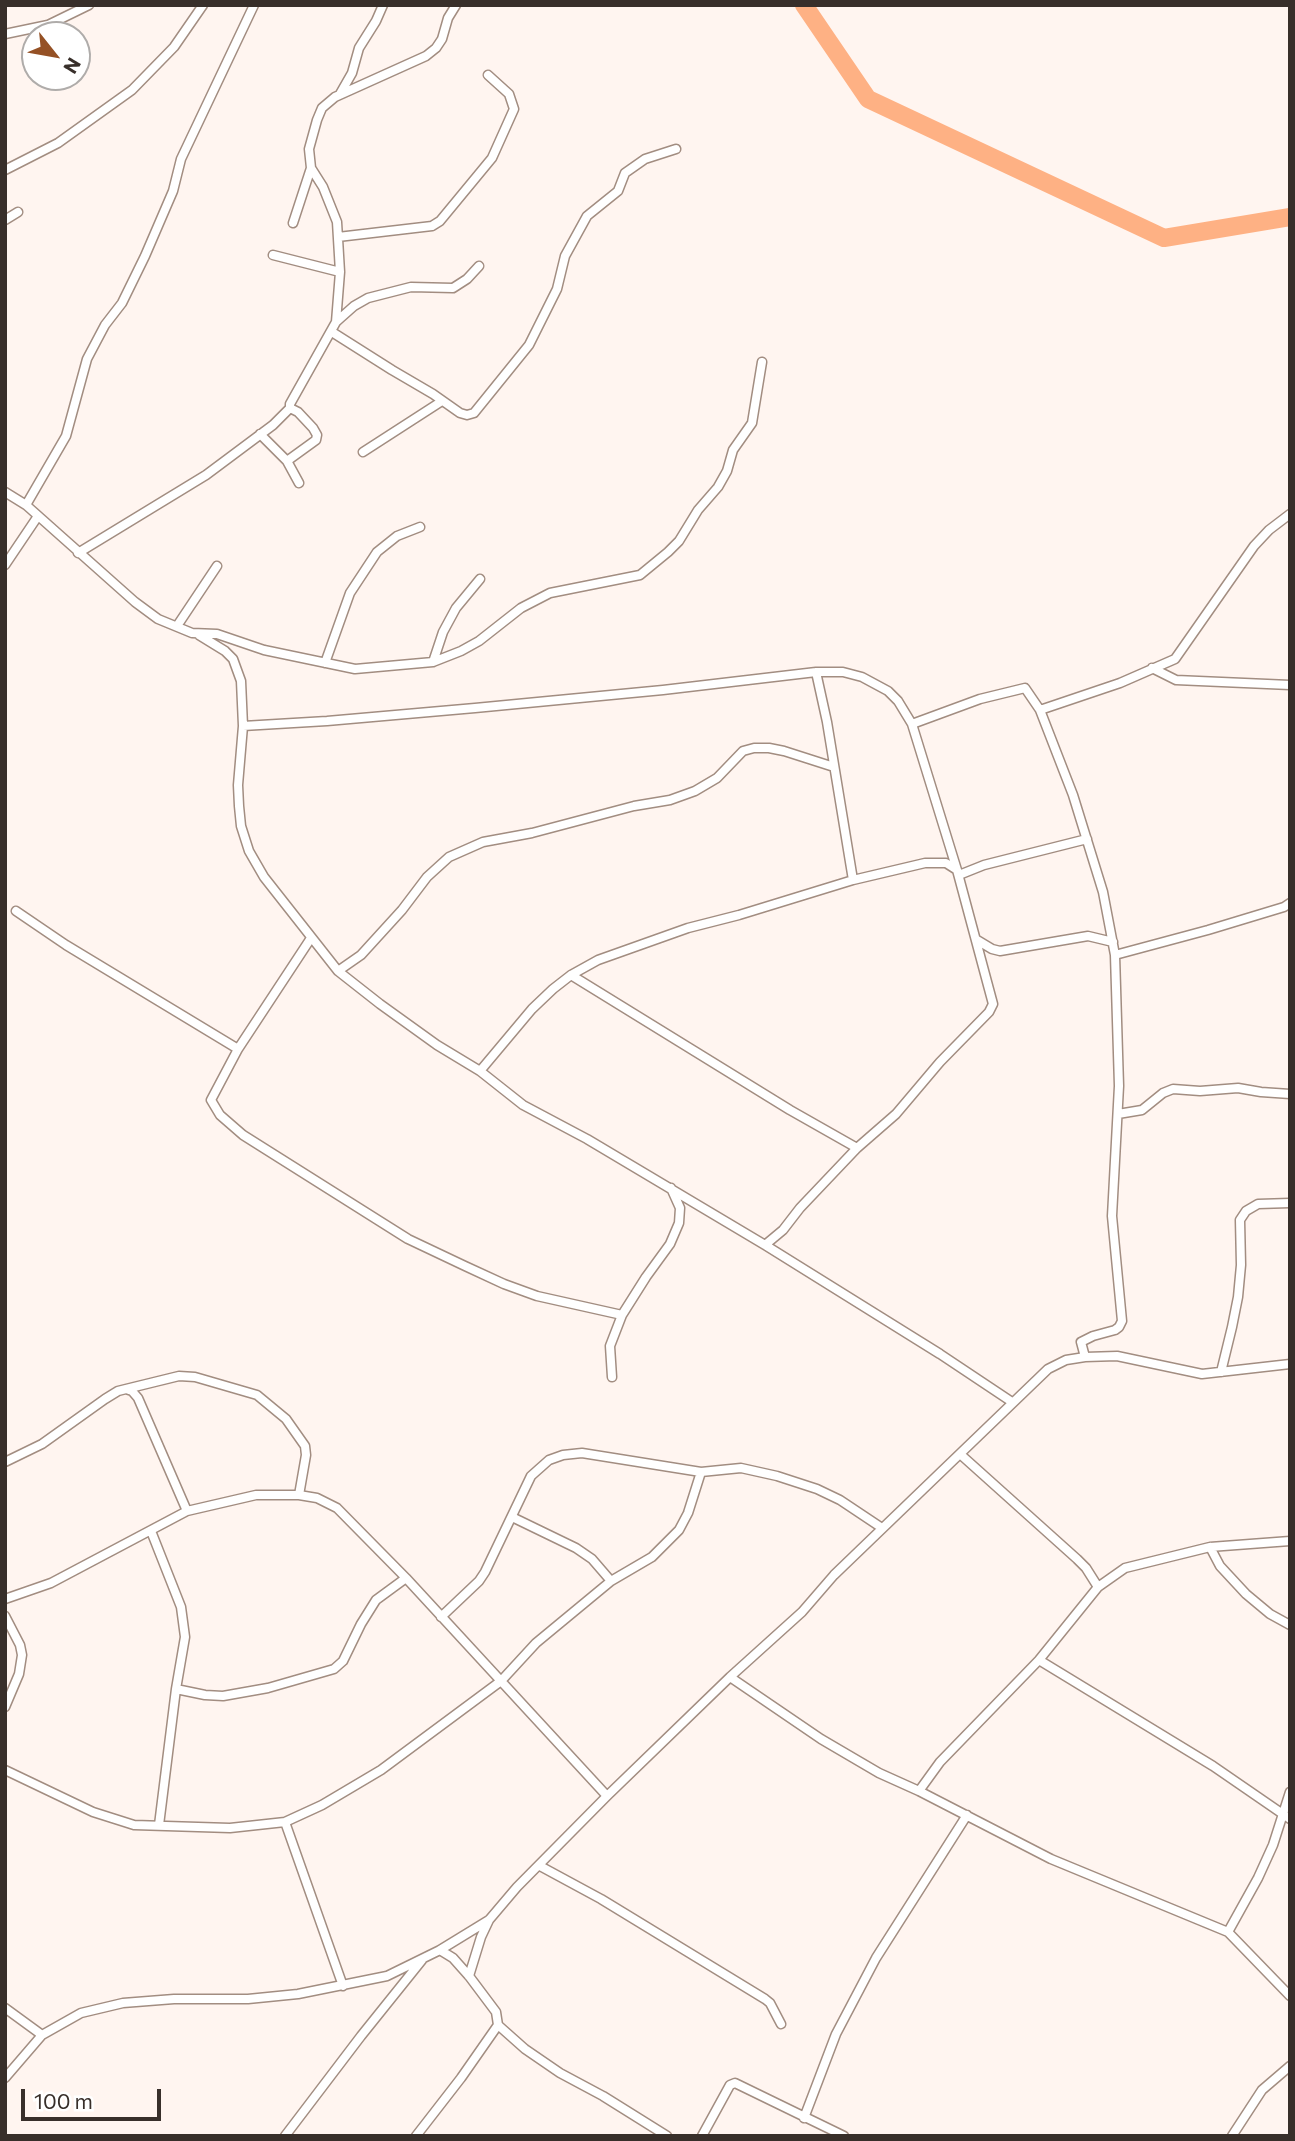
<!DOCTYPE html>
<html>
<head>
<meta charset="utf-8">
<style>
	body { margin:0 }
	#map { position:relative; width:1295px; height:2141px; overflow:hidden; background:#fff5f0; font-family:Commissioner,sans-serif }
	canvas { display:block }
	.frame { position:absolute; inset:0; border:7px solid #382f2a; pointer-events:none }
	.north { position:absolute; left:21px; top:21px; width:70px; height:70px; box-sizing:border-box; background:#fff; border:2px solid #afacaa; border-radius:50%; rotate:121deg; font-size:19px; font-weight:700; line-height:28px; text-align:center; color:#382f2a }
	.north::after { content:''; display:block; margin:auto; width:24px; height:32px; background:#955125; clip-path:polygon(50% 0,100% 100%,50% 72%,0 100%) }
	.scale { position:absolute; left:21px; top:2089px; width:140px; height:32px; box-sizing:border-box; border:4px solid #382f2a; border-top:0; padding-left:9px; font-size:21px; line-height:24px; white-space:nowrap; color:#382f2a; -webkit-text-stroke:5px #fff; paint-order:stroke }
</style>
</head>
<body>
<div id="map">
<canvas width="1295" height="2141"></canvas>
<div class="frame"></div>
<div class="north">N</div>
<div class="scale">100 m</div>
</div>
<script>
const ctx = document.querySelector('canvas').getContext('2d');
ctx.lineJoin = 'round';
const poly = rows => new Path2D(rows.map(r => 'M' + r).join(''));
function stroke(path, color, width, dash) { ctx.strokeStyle = color; ctx.lineWidth = width; ctx.lineCap = dash ? 'butt' : 'round'; ctx.setLineDash(dash || []); ctx.stroke(path); }
stroke(poly([
	[804,5,868,99,1164,238,1290,217]
]), '#feb184', 18);
const minor = poly([
	[5,34,48,25,89,5],
	[340,94,352,73,359,48,376,21,383,5],
	[5,170,58,143,132,90,174,47,203,5],
	[5,220,18,212],
	[293,223,311,168],
	[338,237,432,226,440,221,492,158,514,109,509,94,488,75],
	[273,255,340,272],
	[336,322,354,306,368,298,411,287,453,288,467,279,479,266],
	[332,332,392,370,433,394,460,413,467,415,474,413,529,345,557,289,565,256,587,216,618,191,625,173,645,159,676,149],
	[260,434,287,461,299,483],
	[363,452,442,401],
	[287,461,316,440,317,435,313,428,298,412,290,408],
	[5,492,26,505,135,602,158,619,192,633,217,634,264,650,355,669,433,662,461,651,479,641,521,608,550,593,640,575,668,552,679,541,698,510,718,487,727,471,733,450,752,423,762,362],
	[26,505,66,436,87,359,105,325,122,303,145,256,173,191,181,159,254,5],
	[78,553,206,475,273,425,290,408,290,404,336,322,340,272,337,222,323,187,311,168,309,149,317,120,322,108,335,97,426,56,436,48,442,39,448,18,456,5],
	[5,565,38,516],
	[177,626,217,566],
	[199,635,225,651,233,659,241,681,243,726,238,785,239,806,241,826,249,851,264,877,338,971,380,1004,437,1045,480,1071,523,1105,587,1139,765,1245,940,1354,1012,1402],
	[433,662,443,632,456,608,480,579],
	[325,663,350,593,377,552,397,536,420,527],
	[1152,668,1176,680,1290,685],
	[816,672,827,722,853,880],
	[1040,710,1120,683,1175,659,1254,546,1269,530,1290,514],
	[912,724,980,699,1025,688,1040,710,1073,795,1103,892,1115,955,1119,1086,1112,1216,1122,1321,1119,1327,1115,1330,1093,1336,1081,1342,1085,1357],
	[243,726,327,721,475,708,663,690,816,672,843,672,862,677,888,691,898,701,912,724,957,870,993,1004,989,1012,940,1062,896,1114,857,1148,800,1208,783,1230,765,1245],
	[959,875,984,865,1087,839],
	[16,911,66,945,238,1049,311,938],
	[977,940,992,949,1000,951,1088,936,1113,942],
	[1115,955,1208,930,1284,907,1290,903],
	[338,971,361,955,402,910,427,877,449,857,483,842,532,833,634,806,670,800,695,791,717,778,743,751,754,748,769,748,784,751,834,767],
	[571,975,790,1110,857,1148],
	[238,1049,211,1100,220,1115,243,1135,408,1239,465,1266,504,1284,537,1296,622,1315],
	[480,1071,532,1009,553,989,571,975,598,960,688,928,739,915,853,880,925,863,946,863,957,870],
	[1118,1114,1142,1110,1163,1093,1173,1089,1200,1091,1238,1088,1261,1092,1290,1094],
	[1221,1372,1232,1327,1238,1297,1241,1265,1240,1220,1246,1211,1258,1204,1290,1203],
	[612,1377,610,1346,622,1315,646,1277,670,1244,679,1223,680,1208,671,1188],
	[126,1389,179,1376,195,1377,257,1395,286,1419,305,1446,306,1455,299,1495],
	[960,1454,1077,1559,1086,1568,1098,1587],
	[5,1462,42,1444,105,1399,118,1391,126,1389,132,1391,138,1398,187,1511],
	[512,1517,576,1548,592,1559,611,1581],
	[151,1531,181,1607,185,1637,176,1689,159,1825],
	[1210,1547,1220,1566,1246,1594,1270,1614,1290,1625],
	[5,1599,51,1583,187,1511,256,1495,299,1495,317,1498,337,1508,406,1578,607,1796],
	[5,1616,20,1645,22,1655,19,1674,5,1707],
	[441,1617,479,1581,485,1572,531,1476,549,1460,563,1455,582,1453,701,1472,741,1468,777,1476,817,1489,840,1500,882,1528],
	[1039,1660,1213,1766,1290,1819],
	[730,1677,821,1739,879,1773,919,1791,1051,1859,1228,1932,1290,1996],
	[176,1689,205,1695,223,1696,268,1688,334,1669,343,1661,361,1624,376,1600,406,1578],
	[5,1770,93,1812,134,1825,230,1828,285,1822,322,1805,381,1770,501,1681,536,1643,611,1581,652,1557,679,1530,688,1513,701,1472],
	[919,1791,940,1762,1039,1660,1098,1587,1125,1568,1210,1547,1290,1541],
	[285,1822,343,1986],
	[540,1866,601,1899,765,1999,770,2003,781,2024],
	[1228,1932,1258,1878,1273,1845,1290,1792],
	[440,1950,453,1958,469,1976,496,2012,498,2025,525,2049,560,2073,603,2096,667,2136],
	[469,1976,481,1937,489,1920],
	[5,2008,42,2035],
	[5,2078,42,2035,81,2013,123,2003,174,1999,248,1999,298,1994,387,1976,440,1950,489,1920,517,1887,607,1796,730,1677,802,1612,834,1575,1048,1369,1066,1360,1085,1357,1117,1356,1202,1374,1290,1364],
	[804,2118,836,2034,876,1958,967,1815],
	[285,2136,361,2036,422,1960],
	[416,2136,461,2078,498,2025],
	[702,2136,730,2085,735,2083,844,2136],
	[1232,2136,1262,2090,1290,2066]
]);
stroke(minor, '#a28d81', 11);
stroke(minor, '#fff', 8);
</script>
</body>
</html>
